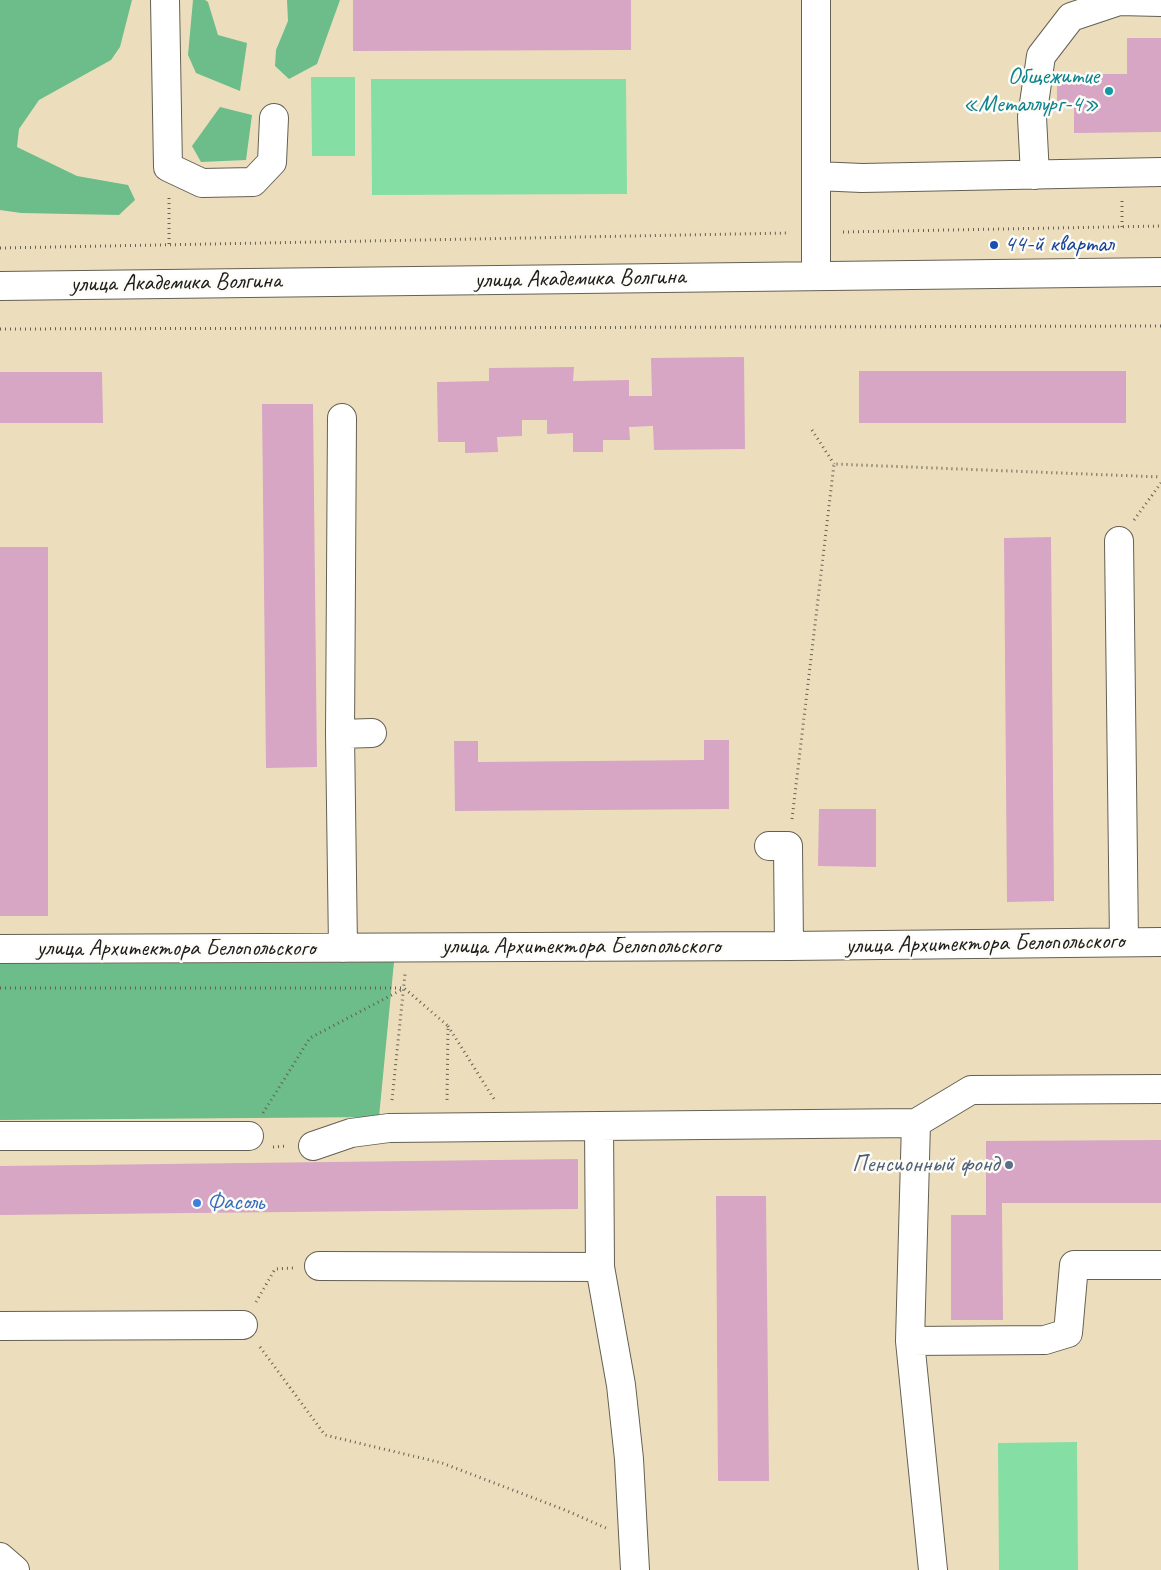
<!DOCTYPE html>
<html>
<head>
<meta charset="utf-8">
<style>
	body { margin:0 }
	canvas { display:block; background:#ecdebc }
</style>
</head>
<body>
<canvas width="1161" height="1570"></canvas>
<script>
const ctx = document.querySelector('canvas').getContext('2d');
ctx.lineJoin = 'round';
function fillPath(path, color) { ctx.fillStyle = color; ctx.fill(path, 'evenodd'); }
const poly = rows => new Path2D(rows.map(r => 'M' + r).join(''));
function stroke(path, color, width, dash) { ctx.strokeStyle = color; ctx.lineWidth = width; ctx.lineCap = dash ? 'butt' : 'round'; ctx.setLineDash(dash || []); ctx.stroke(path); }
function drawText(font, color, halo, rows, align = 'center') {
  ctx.font = font + ' Caveat,sans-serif'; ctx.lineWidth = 5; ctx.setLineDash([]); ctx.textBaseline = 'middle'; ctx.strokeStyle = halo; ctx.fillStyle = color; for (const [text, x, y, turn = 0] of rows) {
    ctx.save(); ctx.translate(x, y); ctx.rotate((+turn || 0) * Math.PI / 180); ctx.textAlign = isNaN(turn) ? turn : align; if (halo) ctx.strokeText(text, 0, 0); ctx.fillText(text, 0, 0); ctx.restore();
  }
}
fillPath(poly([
	[311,77,355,77,355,156,312,156],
	[371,79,626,79,627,194,372,195],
	[1077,1442,1078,1570,999,1570,998,1443]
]), '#85dea3');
fillPath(poly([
	[0,0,132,0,120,47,111,60,39,100,19,129,17,147,77,176,128,185,135,200,119,215,21,213,0,210],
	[193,0,205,0,208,2,218,35,247,43,240,91,196,73,188,55],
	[287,0,340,0,317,64,289,79,275,66,276,50,288,21],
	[220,107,252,115,246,160,201,162,192,146],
	[394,962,379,1117,0,1120,0,964]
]), '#6cbd89');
fillPath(poly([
	[353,0,631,0,631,50,353,51],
	[1127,38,1161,38,1161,132,1074,133,1074,108,1057,108,1057,74,1127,74],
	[744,357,745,449,654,450,653,426,629,427,630,440,603,440,603,452,573,452,573,433,547,434,547,420,522,420,522,436,497,437,498,452,465,453,465,442,438,442,437,382,489,381,489,368,574,367,573,381,629,380,629,396,652,396,651,358],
	[859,371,1126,371,1126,423,859,423],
	[0,372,102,372,103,423,0,423],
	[262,404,313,404,317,767,266,768],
	[1051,537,1054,901,1007,902,1004,538],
	[0,547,48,547,48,916,0,916],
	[704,740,729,740,729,809,455,811,454,741,478,741,478,762,704,760],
	[819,809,876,809,876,867,818,866],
	[1161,1140,1161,1203,1002,1203,1003,1320,951,1320,951,1215,986,1215,986,1141],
	[578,1159,578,1209,0,1215,0,1166],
	[716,1196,766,1196,769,1481,718,1481]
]), '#d6a6c4');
const minor = poly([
	[165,0,168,167,202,183,253,182,272,162,274,118],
	[1035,175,1032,117,1041,56,1071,17,1119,1,1161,2],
	[816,176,862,178,1161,172],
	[816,276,816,0],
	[0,286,1161,272],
	[342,418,340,734,343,948],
	[1119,541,1124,942],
	[340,734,372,733],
	[769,846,788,846,789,946],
	[0,949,789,946,1161,942],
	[599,1126,600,1267,621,1385,629,1459,635,1570],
	[0,1136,249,1136],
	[313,1146,351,1133,389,1128,916,1123],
	[319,1266,600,1267],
	[0,1326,243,1325],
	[910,1341,1045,1340,1068,1333,1074,1265,1161,1265],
	[0,1557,15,1570],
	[933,1570,910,1341,916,1123,971,1090,1161,1089]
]);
stroke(minor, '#656054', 30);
stroke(poly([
	[169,198,169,245],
	[1122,227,1122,201],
	[843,232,1161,226],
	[0,248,789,233],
	[0,329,1161,326],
	[812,430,834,464],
	[1134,520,1161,483],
	[792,819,834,464,1161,477],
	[0,988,404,988,448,1026,447,1100],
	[448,1026,494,1099],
	[392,1100,405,974],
	[263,1113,310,1038,403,989],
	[273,1147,287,1146],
	[256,1302,275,1269,293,1268],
	[260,1347,325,1435,442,1463,565,1510,606,1528]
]), '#656054', 3, [1, 4]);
stroke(minor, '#fff', 28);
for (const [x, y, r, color] of [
	[1109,91,5,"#0f9aa8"],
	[994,245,5,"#1a4fb4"],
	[1009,1165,5,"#5c6f8a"],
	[197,1203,5,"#3f7fe0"]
]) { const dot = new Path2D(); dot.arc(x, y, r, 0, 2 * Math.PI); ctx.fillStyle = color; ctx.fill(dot); stroke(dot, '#fdfcf7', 2); }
drawText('24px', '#0d838f', '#fdfcf7', [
	["Общежитие",1099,77],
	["«Металлург-4»",1099,105]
], 'right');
drawText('24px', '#164399', '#fdfcf7', [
	["44-й квартал",1004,245]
], 'left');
drawText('24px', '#1c1c1c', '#fdfcf7', [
	["улица Академика Волгина",580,279,-1],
	["улица Академика Волгина",176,283,-1],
	["улица Архитектора Белопольского",985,944,-1],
	["улица Архитектора Белопольского",581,947],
	["улица Архитектора Белопольского",176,949]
]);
drawText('24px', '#4e5e75', '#fdfcf7', [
	["Пенсионный фонд",999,1165]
], 'right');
drawText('24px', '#366cbe', '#fdfcf7', [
	["Фасоль",207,1203]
], 'left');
</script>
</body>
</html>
